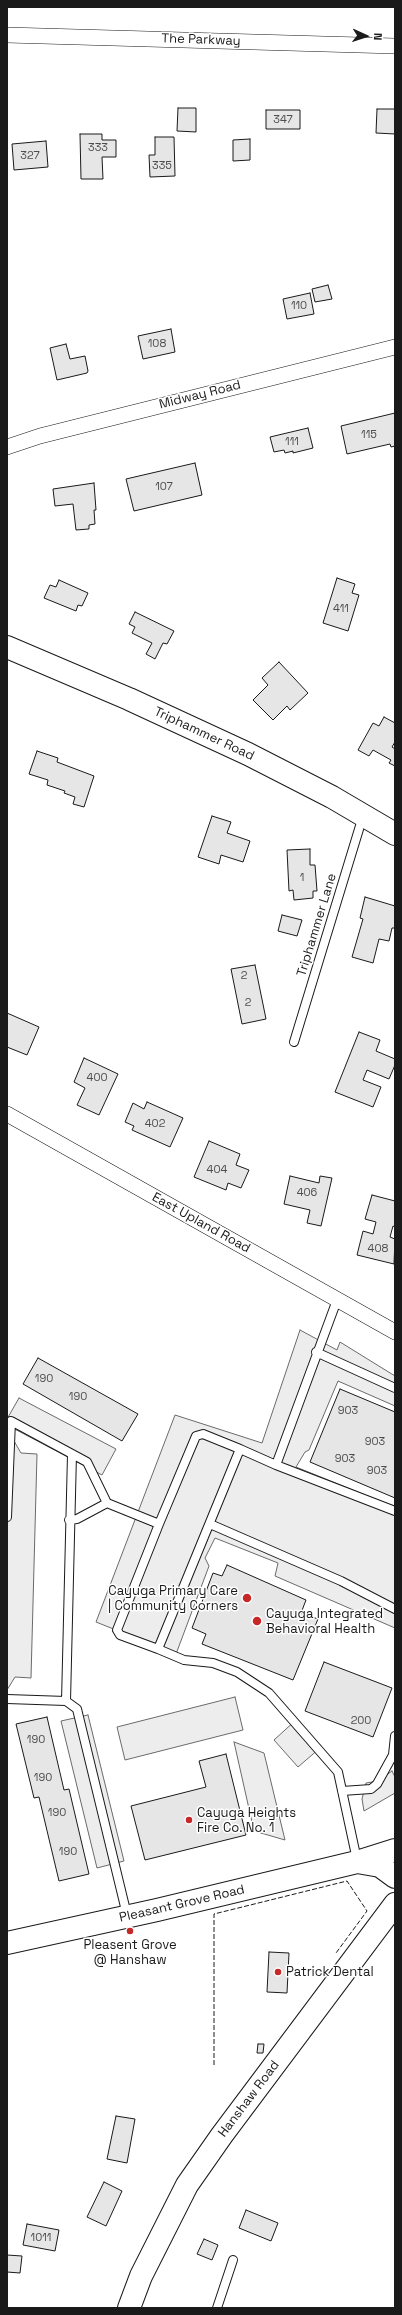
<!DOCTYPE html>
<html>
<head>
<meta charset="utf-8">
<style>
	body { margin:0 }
	#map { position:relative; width:402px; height:2315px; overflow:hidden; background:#fff; font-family:"Space Grotesk",sans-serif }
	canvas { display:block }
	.frame { position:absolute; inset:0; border:8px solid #1a1a1a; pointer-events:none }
	.north { position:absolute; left:346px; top:16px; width:40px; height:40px; -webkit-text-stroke:3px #fff; paint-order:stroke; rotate:93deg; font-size:11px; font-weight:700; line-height:16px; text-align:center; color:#1a1a1a }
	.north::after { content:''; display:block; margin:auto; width:14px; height:18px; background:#1a1a1a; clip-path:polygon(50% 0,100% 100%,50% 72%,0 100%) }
</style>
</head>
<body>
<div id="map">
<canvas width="402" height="2315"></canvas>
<div class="frame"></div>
<div class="north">N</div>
</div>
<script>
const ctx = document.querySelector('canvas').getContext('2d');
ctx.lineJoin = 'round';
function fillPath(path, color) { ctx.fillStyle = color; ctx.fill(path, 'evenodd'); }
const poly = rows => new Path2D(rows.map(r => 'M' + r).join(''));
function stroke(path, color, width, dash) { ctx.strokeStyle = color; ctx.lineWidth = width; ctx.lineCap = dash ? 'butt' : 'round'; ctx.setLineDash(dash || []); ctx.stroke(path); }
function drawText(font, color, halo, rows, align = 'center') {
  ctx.font = font + ' "Space Grotesk",sans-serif'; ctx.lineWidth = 3; ctx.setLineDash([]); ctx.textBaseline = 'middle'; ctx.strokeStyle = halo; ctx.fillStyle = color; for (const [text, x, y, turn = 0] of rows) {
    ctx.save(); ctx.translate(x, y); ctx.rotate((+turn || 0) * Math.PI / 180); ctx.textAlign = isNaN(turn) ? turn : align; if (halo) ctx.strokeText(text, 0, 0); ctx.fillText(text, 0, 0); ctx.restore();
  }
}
const parking = poly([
	[300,1330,337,1350,340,1342,395,1376,395,1406,338,1381,309,1450,305,1452,296,1467,395,1507,395,1628,275,1576,278,1563,215,1538,205,1558,209,1566,176,1654,96,1622,175,1415,262,1443,300,1330],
	[19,1398,116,1449,102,1475,7,1425,7,1419,19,1398],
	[7,1429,21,1453,37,1454,31,1678,15,1677,7,1690,7,1429],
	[235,1697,243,1730,125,1760,117,1727,235,1697],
	[88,1715,124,1861,97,1868,61,1721,88,1715],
	[296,1720,320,1748,298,1767,274,1740,296,1720],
	[234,1742,264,1753,285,1840,254,1831,234,1742],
	[392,1771,395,1777,395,1793,364,1811,362,1799,366,1783,378,1781,392,1771]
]);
fillPath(parking, '#ededed');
stroke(parking, '#6a6a6a', 1);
const building = poly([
	[178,108,196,108,196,132,177,131,178,108],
	[377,109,395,109,395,134,376,133,377,109],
	[266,110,300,110,300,129,266,129,266,110],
	[80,134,102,134,102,140,116,140,116,157,102,157,103,179,81,179,80,134],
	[155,137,174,137,175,176,150,177,149,155,155,155,155,137],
	[250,139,250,160,233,161,233,140,250,139],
	[46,141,48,167,14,170,12,144,46,141],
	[328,285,332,299,315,302,312,289,328,285],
	[310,293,314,314,287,319,283,299,310,293],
	[171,329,175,352,143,359,138,336,171,329],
	[66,344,70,359,85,356,88,371,87,373,57,380,50,348,66,344],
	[395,413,395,446,391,447,390,444,347,454,341,426,395,413],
	[308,428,313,448,293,453,293,451,285,453,284,450,274,452,270,437,308,428],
	[195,463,202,495,134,511,126,479,195,463],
	[94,483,96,510,94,510,95,524,89,525,89,529,76,530,73,504,55,506,53,489,94,483],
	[337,578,355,584,352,593,359,595,348,631,323,623,337,578],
	[59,580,88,593,82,606,78,605,76,611,44,598,50,585,56,587,59,580],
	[135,612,174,631,167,644,163,643,155,659,146,654,152,643,132,633,135,627,129,624,135,612],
	[279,662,308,693,290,710,287,706,273,720,253,700,268,685,262,678,279,662],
	[384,717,395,723,395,742,392,747,395,749,395,766,389,763,391,760,373,750,369,756,358,750,373,723,379,726,384,717],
	[37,751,58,758,57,762,94,776,84,807,73,804,75,797,64,793,65,791,47,785,48,780,29,774,37,751],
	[212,816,231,822,227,833,250,841,243,862,221,855,219,864,198,857,212,816],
	[310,849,310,865,315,865,317,891,313,891,313,898,294,900,293,890,289,891,287,850,310,849],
	[365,897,395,906,395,928,392,928,389,941,379,939,373,963,352,957,363,919,360,918,365,897],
	[282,915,302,920,297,936,278,931,282,915],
	[255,965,266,1019,242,1024,231,969,255,965],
	[7,1013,39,1027,27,1055,7,1047,7,1013],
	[359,1032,380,1040,376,1051,395,1059,395,1065,389,1079,367,1070,363,1080,381,1087,373,1107,335,1092,359,1032],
	[84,1058,118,1074,99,1115,77,1105,85,1088,74,1082,84,1058],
	[147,1102,183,1118,170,1147,132,1130,134,1126,125,1122,133,1103,144,1109,147,1102],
	[209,1141,240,1154,236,1165,249,1170,241,1188,228,1183,226,1190,194,1177,209,1141],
	[290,1176,319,1183,320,1176,332,1178,321,1226,307,1223,310,1210,284,1204,290,1176],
	[372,1195,395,1201,395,1227,393,1226,390,1237,395,1239,394,1264,357,1255,363,1231,373,1234,376,1222,365,1219,372,1195],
	[38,1358,138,1414,122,1441,23,1384,38,1358],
	[340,1389,395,1412,395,1498,310,1462,340,1389],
	[227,1565,306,1600,301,1613,318,1619,293,1680,202,1644,206,1634,192,1628,213,1573,222,1576,227,1565],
	[324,1662,392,1688,373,1737,305,1711,324,1662],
	[47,1717,64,1790,69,1789,89,1874,59,1881,39,1797,34,1798,16,1724,47,1717],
	[226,1754,246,1835,145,1860,131,1806,206,1787,199,1761,226,1754],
	[269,1952,289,1953,287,1993,267,1992,269,1952],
	[258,2044,264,2044,263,2053,257,2053,258,2044],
	[116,2116,135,2119,127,2163,107,2159,116,2116],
	[104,2182,122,2191,106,2226,87,2217,104,2182],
	[246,2210,278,2223,271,2241,239,2228,246,2210],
	[27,2224,59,2230,55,2251,23,2245,27,2224],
	[204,2239,218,2245,212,2260,197,2254,204,2239],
	[7,2255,22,2256,20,2273,7,2272,7,2255]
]);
fillPath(building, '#e6e6e6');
stroke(building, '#1a1a1a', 1);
const lane = poly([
	[294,1042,363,816],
	[337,1300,276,1465,240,1449,158,1649,184,1660,213,1663,237,1672,269,1693,338,1772,357,1860],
	[316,1352,395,1388],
	[276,1465,395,1511],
	[7,1517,11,1421,87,1462,107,1503,159,1524],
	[69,1520,77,1519,107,1503],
	[210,1524,341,1581,395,1609],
	[158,1649,120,1635,117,1630,159,1524,196,1436,203,1434,240,1449],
	[7,1699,66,1701,77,1709,127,1915],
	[66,1701,72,1454],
	[342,1791,371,1789,377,1784,393,1755,395,1736],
	[217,2308,233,2260]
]);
const street = poly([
	[7,35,395,46],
	[7,447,40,436,395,347],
	[7,1114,395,1332]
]);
const secondary = poly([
	[7,647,129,699,248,754,332,797,395,834],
	[357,1862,380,1866,395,1877],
	[7,1943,157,1910,357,1862,395,1850],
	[129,2308,141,2276,187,2185,222,2135,395,1904]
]);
stroke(lane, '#1a1a1a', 10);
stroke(street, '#1a1a1a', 16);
stroke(secondary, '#1a1a1a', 24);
stroke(lane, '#fff', 8);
stroke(street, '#fff', 15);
stroke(secondary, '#fff', 22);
stroke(poly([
	[214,2065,214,1914,347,1881,367,1911,336,1953]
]), '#1a1a1a', 1, [5, 2]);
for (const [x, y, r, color] of [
	[247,1598,5,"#c62828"],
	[257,1621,5,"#c62828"],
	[189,1820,4,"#c62828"],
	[130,1931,4,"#c62828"],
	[278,1972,4,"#c62828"]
]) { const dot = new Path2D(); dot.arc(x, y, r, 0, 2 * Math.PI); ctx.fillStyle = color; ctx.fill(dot); stroke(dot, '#fff', 1.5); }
drawText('11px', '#4d4d4d', null, [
	["347",283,120],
	["333",98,148],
	["327",30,156],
	["335",162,166],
	["110",299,306],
	["108",157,344],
	["115",369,435],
	["111",292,442],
	["107",164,487],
	["411",341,609],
	["1",302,878],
	["2",244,976],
	["2",248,1003],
	["400",97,1078],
	["402",155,1124],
	["404",217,1170],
	["406",307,1193],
	["408",378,1249],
	["190",44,1379],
	["190",78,1397],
	["903",348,1411],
	["903",375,1442],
	["903",345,1459],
	["903",377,1471],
	["200",361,1721],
	["190",36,1740],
	["190",43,1778],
	["190",57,1813],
	["190",68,1852],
	["1011",41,2238]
]);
drawText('13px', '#1a1a1a', '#fff', [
	["The Parkway",201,40,2],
	["Midway Road",200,395,-14],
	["Triphammer Road",204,734,25],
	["Triphammer Lane",317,925,-73],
	["East Upland Road",201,1223,29],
	["Pleasant Grove Road",182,1904,-13],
	["Hanshaw Road",249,2099,-53]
]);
drawText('13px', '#1a1a1a', '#fff', [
	["Cayuga Primary Care",238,1591,"right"],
	["| Community Corners",238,1606,"right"],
	["Cayuga Integrated",266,1614],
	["Behavioral Health",266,1629],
	["Cayuga Heights",197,1813],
	["Fire Co. No. 1",197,1828],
	["Pleasent Grove",130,1945,"center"],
	["@ Hanshaw",130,1960,"center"],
	["Patrick Dental",286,1972]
], 'left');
</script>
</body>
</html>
